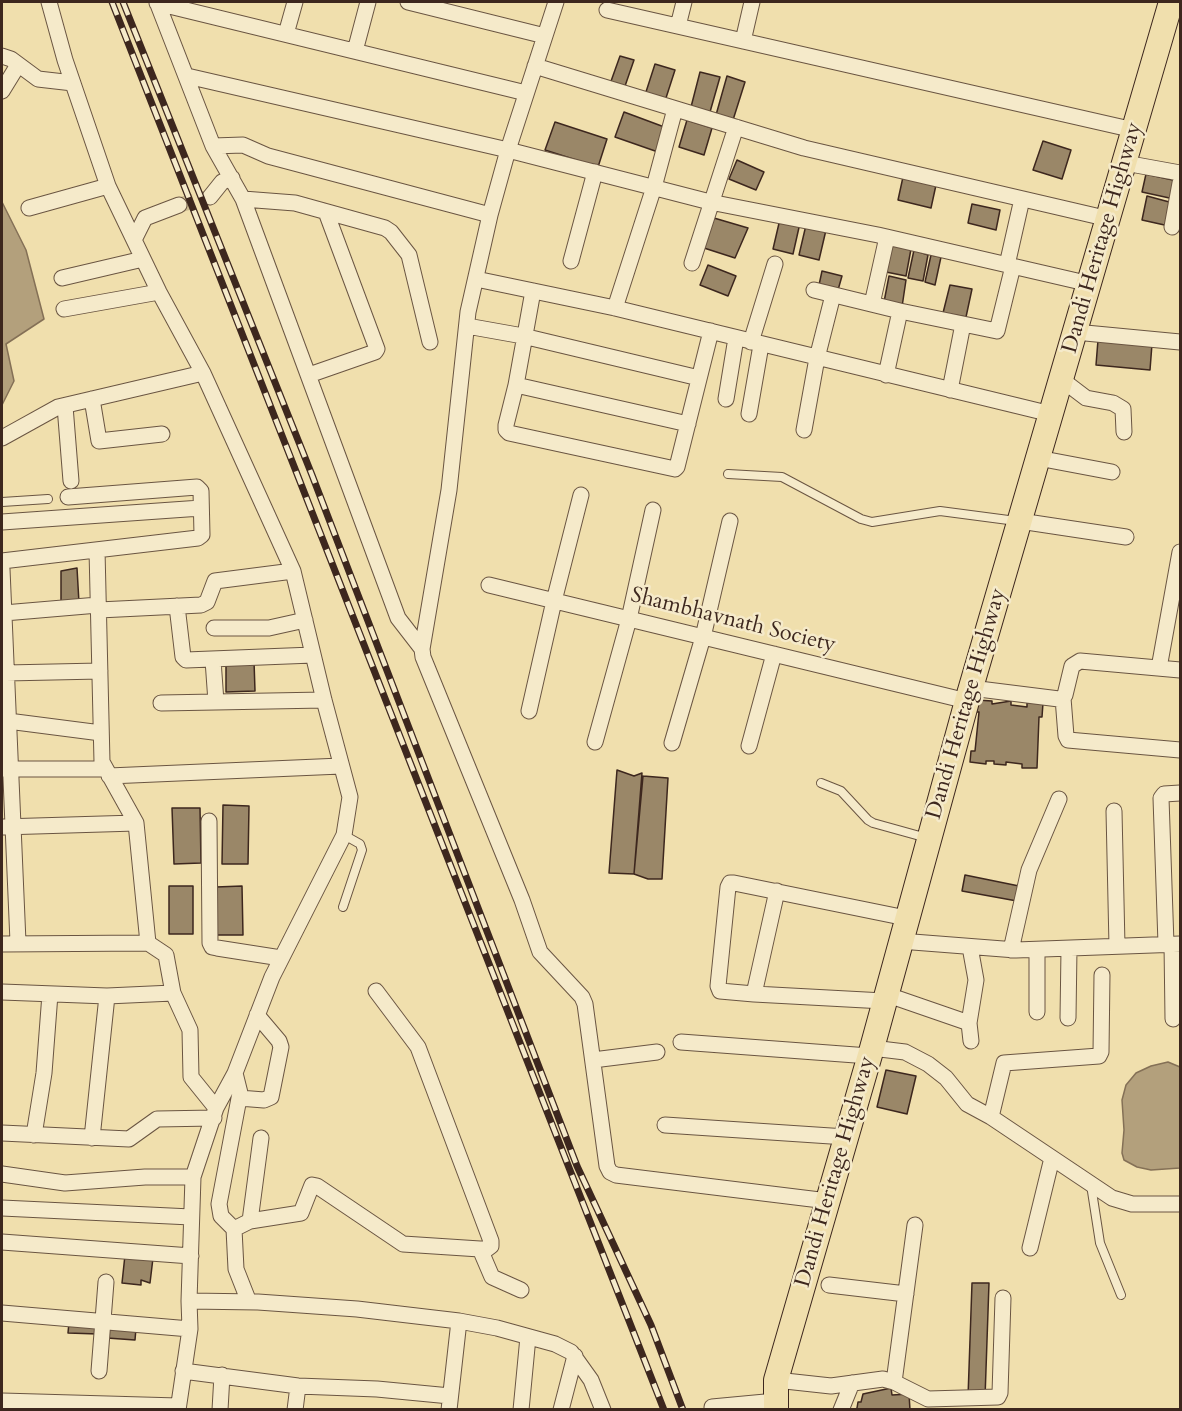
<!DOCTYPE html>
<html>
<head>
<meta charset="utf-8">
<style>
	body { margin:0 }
	#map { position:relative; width:1182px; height:1411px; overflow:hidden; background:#f0dfad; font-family:Cardo,serif }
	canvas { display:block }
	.frame { position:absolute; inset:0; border:3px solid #3d271e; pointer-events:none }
</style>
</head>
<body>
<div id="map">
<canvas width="1182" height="1411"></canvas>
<div class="frame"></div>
</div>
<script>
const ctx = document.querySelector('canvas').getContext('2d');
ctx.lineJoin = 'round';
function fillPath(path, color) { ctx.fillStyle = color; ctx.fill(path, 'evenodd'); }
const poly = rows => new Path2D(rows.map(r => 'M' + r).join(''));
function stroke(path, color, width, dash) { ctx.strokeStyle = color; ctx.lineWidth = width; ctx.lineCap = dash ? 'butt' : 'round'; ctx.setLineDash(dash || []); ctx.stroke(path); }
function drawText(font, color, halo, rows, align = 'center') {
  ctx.font = font + ' Cardo,serif'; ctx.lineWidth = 5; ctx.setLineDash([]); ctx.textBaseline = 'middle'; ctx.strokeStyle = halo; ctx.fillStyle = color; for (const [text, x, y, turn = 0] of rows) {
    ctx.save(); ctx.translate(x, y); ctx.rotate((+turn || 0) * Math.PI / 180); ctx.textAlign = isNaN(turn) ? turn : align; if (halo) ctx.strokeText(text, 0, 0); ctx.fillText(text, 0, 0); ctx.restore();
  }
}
const water = poly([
	[2,202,26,250,44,319,6,344,14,381,2,405,2,202],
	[1168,1062,1180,1067,1180,1168,1151,1170,1137,1167,1124,1160,1122,1153,1124,1130,1122,1100,1126,1085,1136,1073,1151,1066,1168,1062]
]);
fillPath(water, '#b3a07c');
stroke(water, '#847056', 1.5);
const building = poly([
	[620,56,634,60,624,89,610,84,620,56],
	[655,64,675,70,665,101,645,95,655,64],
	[700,72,720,77,710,112,691,107,700,72],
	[727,76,745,82,733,120,716,115,727,76],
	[624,112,667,128,658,152,615,137,624,112],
	[687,120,712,128,704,155,679,147,687,120],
	[555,122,607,139,598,167,545,150,555,122],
	[1043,141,1071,150,1062,179,1033,170,1043,141],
	[737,160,764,172,756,190,729,179,737,160],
	[1146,174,1177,181,1174,199,1142,192,1146,174],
	[903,177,936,185,931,208,898,200,903,177],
	[1147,196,1173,203,1169,226,1142,220,1147,196],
	[972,204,1000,210,996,230,968,223,972,204],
	[714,218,748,228,735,258,704,248,714,218],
	[780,219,800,223,793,254,773,249,780,219],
	[806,225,826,230,819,260,799,255,806,225],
	[892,245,911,249,906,276,886,272,892,245],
	[914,250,928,255,923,281,908,278,914,250],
	[931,255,941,257,935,285,925,282,931,255],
	[708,265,736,276,728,296,700,285,708,265],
	[822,271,842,276,838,290,819,285,822,271],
	[889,276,906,280,902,307,884,302,889,276],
	[950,285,972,289,966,317,943,313,950,285],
	[1098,340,1152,344,1150,370,1096,365,1098,340],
	[77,568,79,603,61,604,61,571,77,568],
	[254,661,255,691,226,692,226,662,254,661],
	[977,700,992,701,992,704,1011,701,1011,705,1027,707,1027,703,1043,703,1042,717,1039,717,1037,768,1022,768,1022,764,1006,762,1006,765,994,764,994,761,986,761,986,764,970,762,971,751,975,751,979,712,976,712,977,700],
	[617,770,634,776,642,773,634,874,609,873,617,770],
	[643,776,668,778,662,879,648,879,634,874,643,776],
	[223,805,249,806,248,864,222,864,223,805],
	[172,808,200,808,201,863,174,864,172,808],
	[965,875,1019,886,1017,901,962,891,965,875],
	[169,886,193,886,193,934,169,934,169,886],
	[242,886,243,935,217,935,216,887,242,886],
	[886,1070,916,1076,907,1114,877,1107,886,1070],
	[125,1255,153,1258,150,1283,141,1280,141,1285,122,1283,125,1255],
	[972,1283,989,1283,985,1398,968,1397,972,1283],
	[69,1322,99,1323,98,1334,68,1333,69,1322],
	[107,1326,136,1328,135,1340,107,1338,107,1326],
	[891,1388,892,1395,909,1394,910,1410,854,1410,857,1408,858,1402,861,1402,863,1394,891,1388]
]);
fillPath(building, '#9a8768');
stroke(building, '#3d271e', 1.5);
stroke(poly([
	[179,205,210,197]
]), '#ccba90', 15, [15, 8]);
const service = poly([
	[728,474,782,477,861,519,872,522,940,511,1016,521],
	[2,502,48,499],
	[821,783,841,791,868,820,873,823,927,838],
	[343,907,362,850,360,844,344,835],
	[1091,1185,1100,1243,1121,1295]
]);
const minor = poly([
	[49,2,65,60,108,186,159,292,203,373,293,571,324,700,350,797,344,835,272,977,235,1073,216,1108,193,1177,189,1301,190,1329,178,1410],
	[157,2,213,146,243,199,398,618,422,649],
	[408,2,545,36],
	[556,2,508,150,490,215,468,312,449,490,422,649,423,657,522,900,540,952,582,997,585,1004,607,1166,610,1172,616,1175,828,1201],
	[157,3,526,93],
	[607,10,1134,130],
	[678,26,684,2],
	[286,34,295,2],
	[743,41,752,2],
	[355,51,368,2],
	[2,56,11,59,38,79,73,83],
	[535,66,804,148,1109,219],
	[187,76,508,150,710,202,878,235,1090,284],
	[2,91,18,65],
	[213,146,243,145,268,156,490,215],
	[1125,163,1180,173],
	[210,197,222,182,232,178],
	[243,199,295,203,385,228,391,232,409,255,430,342],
	[29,208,108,186],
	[1172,227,1180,183],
	[134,240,145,218,179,205],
	[571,261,595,172],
	[692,263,736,127],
	[1007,265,1022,199],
	[62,278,143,259],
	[476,279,615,308,1051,414],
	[814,290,900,311,997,331,1013,266],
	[533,291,516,385,506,425,506,430,509,433,675,469,677,467,711,331],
	[872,304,887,237],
	[615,308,654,187,675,109],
	[64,309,159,292],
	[467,326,523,336,699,378],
	[1075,332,1180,342],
	[751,342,775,264],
	[309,375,375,352,377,349,326,212],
	[886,375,900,311],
	[1061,379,1086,398,1113,403,1123,409,1124,432],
	[516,385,688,424],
	[950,390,963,324],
	[92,399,99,441,162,434],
	[726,399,736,338],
	[65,406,71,481],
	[749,414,761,345],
	[804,430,817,358,833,295],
	[2,438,58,407,203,373],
	[1038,458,1112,472],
	[1020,521,1126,537],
	[2,522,201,508],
	[97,550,102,762,136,823,148,943],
	[2,561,198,538,202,535,201,491,197,487,68,497],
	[2,569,18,942],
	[489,585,967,701],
	[177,606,183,657,186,660,313,655],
	[99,610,201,605,207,602,215,581,293,571],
	[4,613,98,605],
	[214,628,269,628,305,620],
	[213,660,216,702],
	[1159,668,1180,552],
	[6,673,100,671],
	[971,688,1059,699,1063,698,1065,695,1072,666,1080,661,1180,670],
	[1063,698,1066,736,1068,740,1180,750],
	[161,703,324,700],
	[529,711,554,601,581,495],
	[8,721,101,733],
	[595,742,629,619,653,510],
	[672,743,703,637,730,521],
	[749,746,774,654],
	[2,769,105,769],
	[109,776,341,766],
	[1114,811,1117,946],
	[209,821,210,943,212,947,217,948,281,958],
	[2,827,136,823],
	[900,941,1016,950,1180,944],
	[2,944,148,943,166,955,173,993,190,1030,191,1077,216,1108],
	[1166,944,1161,798,1164,794,1180,793],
	[1172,944,1173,1019],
	[970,947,976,980,969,1023,971,1041],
	[1011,950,1029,870,1059,799],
	[2,992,107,996,173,993],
	[754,994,777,891],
	[885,994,969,1023],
	[884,1001,754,994,720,991,718,986,728,887,730,883,734,883,906,918],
	[1037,1012,1037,950],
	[1068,1018,1069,949],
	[681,1042,869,1056],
	[872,1048,905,1052,928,1064,946,1078,967,1104,991,1117,1112,1198,1132,1204,1180,1204],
	[593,1060,657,1052],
	[235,1073,240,1093,219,1204,221,1216,234,1229,236,1269,249,1302],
	[239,1098,264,1100,271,1097,281,1047,279,1041,257,1015],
	[991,1117,1004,1063,1099,1056,1101,1052,1102,975],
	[665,1125,846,1137],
	[2,1133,129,1139,157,1119,214,1118],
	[34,1135,44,1073,50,994],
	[92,1138,107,996],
	[2,1174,65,1183,145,1177,193,1177],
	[2,1208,191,1217],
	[250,1221,261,1138],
	[234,1229,250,1221,301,1213,312,1185,317,1186,403,1244,480,1249,487,1249,491,1246,491,1241,418,1047,376,991],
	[2,1242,191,1256],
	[1030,1248,1052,1158],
	[480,1249,492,1277,521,1290],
	[829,1285,906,1294],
	[189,1301,258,1302,357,1309,459,1321,497,1328,555,1344,571,1352,591,1380,603,1410],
	[2,1313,190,1329],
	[99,1371,106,1282],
	[183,1371,298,1386,377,1389,450,1396],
	[776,1380,831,1386,883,1379,894,1382,928,1399,998,1397,1000,1393,1003,1298],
	[894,1382,915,1225],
	[2,1401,178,1406],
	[712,1407,776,1401],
	[220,1410,222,1375],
	[295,1410,298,1386],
	[449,1410,459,1321],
	[521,1410,528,1337],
	[561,1410,575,1356],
	[841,1410,852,1383]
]);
const trunk = poly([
	[776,1410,776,1380,872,1048,967,701,1171,2]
]);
stroke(service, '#6a5542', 10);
stroke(minor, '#6a5542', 17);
stroke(trunk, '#3d271e', 26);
stroke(service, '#f5eaca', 8);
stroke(minor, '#f5eaca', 15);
stroke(trunk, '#f0dfad', 24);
const rail = poly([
	[112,2,664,1410],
	[123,2,312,475,577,1166,651,1325,683,1410]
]);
stroke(rail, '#3d271e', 7);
stroke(rail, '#f5eaca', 4.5, [14]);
drawText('22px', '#3d271e', '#f5eaca', [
	["Dandi Heritage Highway",1103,238,-74],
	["Shambhavnath Society",733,621,14],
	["Dandi Heritage Highway",967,704,-74],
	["Dandi Heritage Highway",836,1172,-74]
]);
</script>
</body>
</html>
